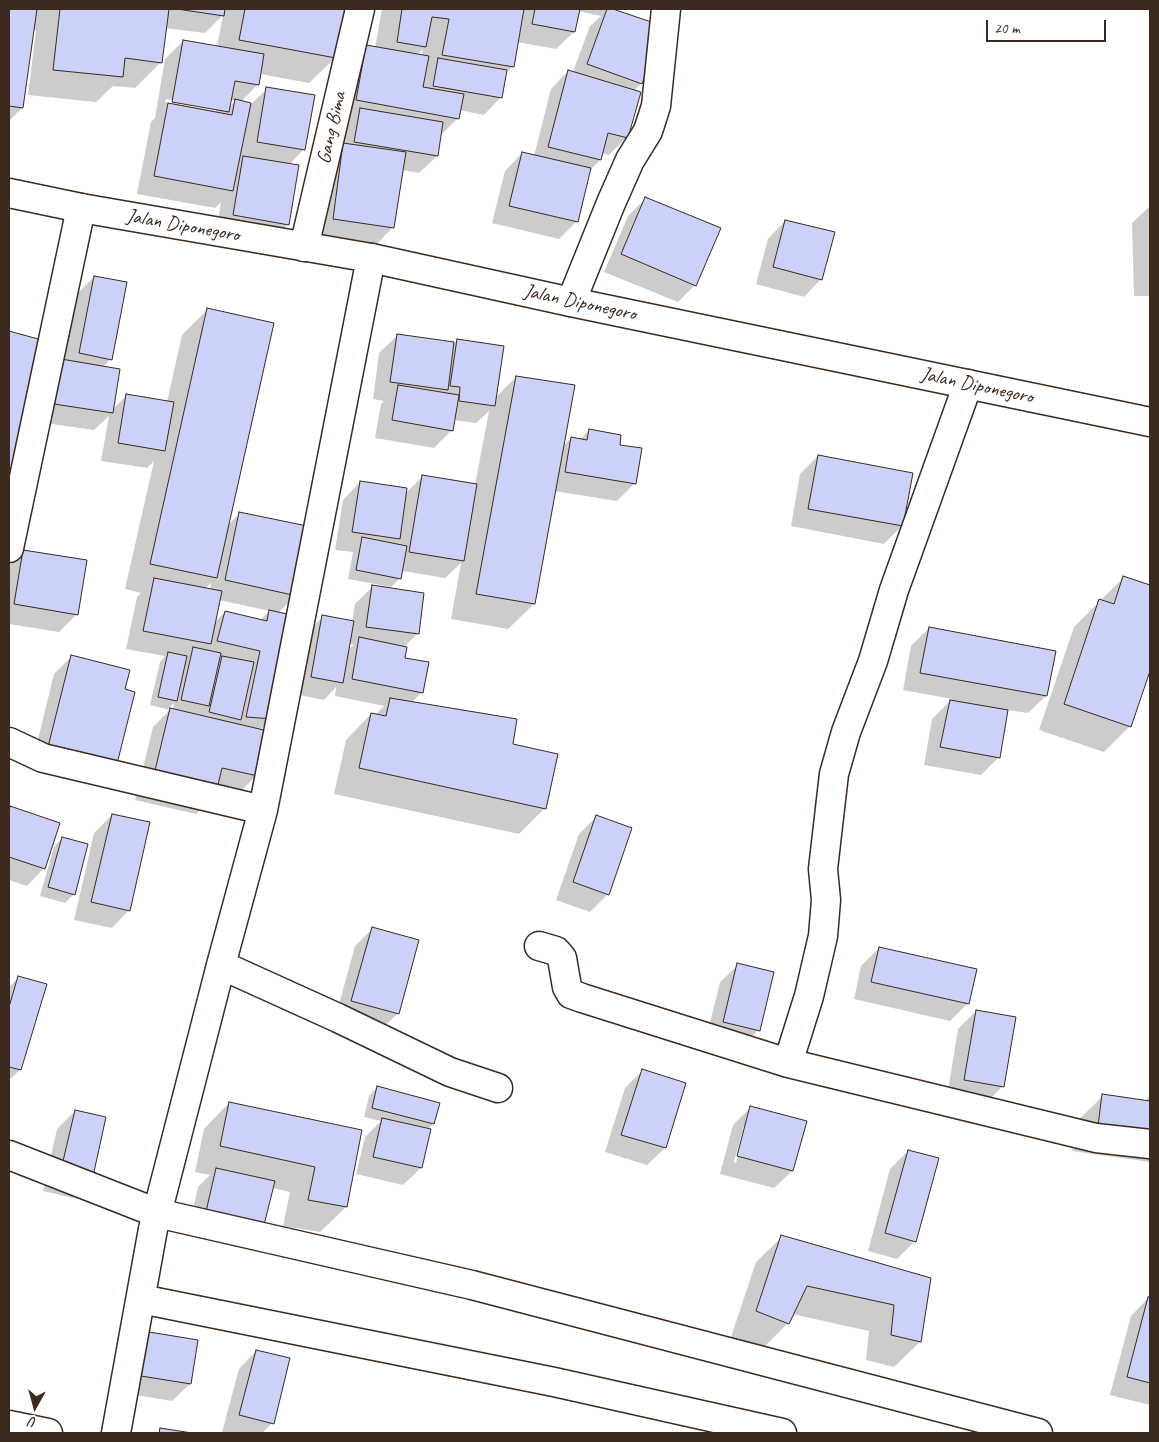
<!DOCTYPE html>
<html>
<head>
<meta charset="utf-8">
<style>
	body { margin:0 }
	#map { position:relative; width:1159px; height:1442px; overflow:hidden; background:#fff; font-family:Caveat,sans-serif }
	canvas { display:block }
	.frame { position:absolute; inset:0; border:10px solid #3b2a1e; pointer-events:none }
	.north { position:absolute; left:10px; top:1382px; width:50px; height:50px; -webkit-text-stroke:4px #fff; paint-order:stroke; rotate:187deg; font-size:14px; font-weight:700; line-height:20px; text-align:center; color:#3b2a1e }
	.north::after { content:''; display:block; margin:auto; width:18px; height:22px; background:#3b2a1e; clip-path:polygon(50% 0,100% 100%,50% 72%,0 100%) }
	.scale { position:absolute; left:986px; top:20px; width:120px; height:22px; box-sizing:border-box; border:2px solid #3b2a1e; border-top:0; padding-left:6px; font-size:15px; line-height:18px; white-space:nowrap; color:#3b2a1e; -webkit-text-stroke:4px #fff; paint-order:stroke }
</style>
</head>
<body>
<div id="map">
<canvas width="1159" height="1442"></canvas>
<div class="frame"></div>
<div class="north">U</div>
<div class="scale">20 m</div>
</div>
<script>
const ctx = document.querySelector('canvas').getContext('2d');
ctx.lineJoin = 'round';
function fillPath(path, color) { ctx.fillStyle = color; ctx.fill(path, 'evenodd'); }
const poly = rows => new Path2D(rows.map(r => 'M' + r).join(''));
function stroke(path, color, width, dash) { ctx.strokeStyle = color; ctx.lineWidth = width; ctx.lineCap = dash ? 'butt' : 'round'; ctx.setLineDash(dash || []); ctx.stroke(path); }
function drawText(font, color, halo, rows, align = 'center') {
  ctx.font = font + ' Caveat,sans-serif'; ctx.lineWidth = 5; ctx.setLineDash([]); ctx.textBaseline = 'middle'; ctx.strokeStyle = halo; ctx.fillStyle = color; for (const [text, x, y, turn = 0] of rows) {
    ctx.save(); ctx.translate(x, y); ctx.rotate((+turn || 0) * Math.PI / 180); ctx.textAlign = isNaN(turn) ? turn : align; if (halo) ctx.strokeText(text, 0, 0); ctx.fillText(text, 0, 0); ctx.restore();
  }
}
fillPath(poly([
	[9,9,344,9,335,58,309,83,260,74,258,84,241,102,251,104,267,89,304,149,289,165,288,224,270,242,216,233,221,202,215,208,137,194,151,122,155,118,165,59,183,41,217,47,223,15,205,33,165,28,161,62,135,88,113,86,96,102,28,95,36,30,33,30,22,108,9,121],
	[166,99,216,108,216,111,165,102],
	[230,100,235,101,229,108],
	[382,9,613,9,612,10,641,83,634,91,626,138,609,155,601,153,600,160,589,171,577,221,559,239,492,223,505,171,522,153,534,156,551,89,568,71,573,72,590,26,601,16,578,11,574,32,556,49,517,42,513,66,505,74,501,97,484,115,459,110,458,118,440,136,437,156,419,173,402,170,393,227,376,245,316,236,342,127,350,120,339,118,349,64,367,46,375,48],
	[423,49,422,56,417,55],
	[645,199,695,285,678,302,604,272,628,216],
	[1150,206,1150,296,1134,296,1132,223],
	[785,221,821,279,804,297,756,284,768,239],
	[94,277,111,359,103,367,112,410,127,395,167,402,182,335,207,310,228,525,240,513,296,595,278,613,271,719,260,730,257,775,239,793,214,797,196,814,135,800,153,727,170,710,150,705,160,662,165,656,126,649,137,597,141,593,125,589,154,461,147,468,101,461,109,416,94,430,37,422,64,361,76,295],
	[211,583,210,590,205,589],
	[219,600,270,611,260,620,225,612,214,623],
	[174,703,173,710,168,709],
	[9,332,48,342,9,489],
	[397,336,454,343,457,340,495,398,516,377,562,448,571,438,580,440,589,430,619,446,635,483,617,501,554,491,534,604,508,629,451,619,461,563,445,578,402,571,400,578,391,587,348,579,353,552,335,550,343,500,360,482,405,494,423,476,475,485,489,411,476,423,453,420,452,430,434,448,375,438,381,404,384,401,373,399,379,353],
	[818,456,911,474,902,526,884,544,791,526,800,474],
	[24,551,77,614,59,632,9,624,9,566],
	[1123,578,1150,587,1150,667,1130,726,1104,752,1039,730,1074,627],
	[372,587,418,633,404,647,404,659,422,692,411,703,511,745,545,808,519,834,334,794,346,740,371,714,375,715,384,706,335,696,336,687,324,700,294,694,305,634,323,617,352,622,355,604],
	[349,644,354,645,347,651],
	[929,628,1046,696,1028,713,1007,710,999,757,981,775,924,765,932,719,952,699,903,690,911,646],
	[71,657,128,671,32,764,54,674],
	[11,808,44,868,27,886,9,880,9,810],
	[112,815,129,910,112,928,74,920,94,833],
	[596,817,608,894,590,912,556,900,579,834],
	[62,838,74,894,65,903,40,896,54,847],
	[372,929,398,1013,380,1031,335,1019,355,946],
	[879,948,968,1003,950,1021,854,999,861,966],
	[738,965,758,1030,741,1048,706,1039,720,982],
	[19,977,45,985,20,1070,9,1080,9,987],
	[976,1011,1003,1086,985,1104,947,1097,958,1029],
	[642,1071,665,1148,647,1165,605,1152,625,1088],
	[377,1087,439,1104,433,1124,428,1129,429,1130,421,1168,403,1185,356,1174,365,1137,381,1121,364,1117,369,1096],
	[1150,1095,1150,1162,1072,1151,1077,1121,1103,1096,1147,1102,1147,1099],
	[229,1103,361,1131,346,1207,320,1232,283,1226,290,1192,272,1188,188,1233,198,1187,210,1175,195,1172,204,1129],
	[751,1107,792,1171,774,1188,720,1174,733,1125],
	[744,1126,746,1126,736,1163,734,1162],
	[75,1111,91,1181,73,1198,43,1191,57,1129],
	[908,1151,915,1241,897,1259,868,1251,890,1169],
	[782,1237,930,1279,920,1342,894,1367,866,1360,869,1331,792,1314,788,1323,762,1349,731,1337,756,1262],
	[1148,1298,1150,1299,1150,1405,1110,1395,1131,1316],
	[149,1333,190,1384,172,1401,124,1393,132,1351],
	[256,1351,272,1423,262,1433,222,1432,239,1369]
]), '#0003');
const building = poly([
	[9,9,37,9,23,108,9,106,9,9],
	[60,9,169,9,162,63,125,58,123,77,53,70,60,9],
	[177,9,225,9,224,16,177,9],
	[245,9,345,9,336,58,239,40,245,9],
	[402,9,524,9,514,67,442,55,449,19,432,17,426,47,397,42,402,9],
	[535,9,580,9,575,32,532,24,535,9],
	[607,9,613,9,663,26,642,84,587,64,607,9],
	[183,40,264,54,259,85,235,81,229,112,172,102,183,40],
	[366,45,429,56,423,87,464,94,459,119,356,100,366,45],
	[438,58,507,70,502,98,433,86,438,58],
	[568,70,641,92,628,138,608,133,601,160,548,147,568,70],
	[266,87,315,95,305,150,257,142,266,87],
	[235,99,251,103,233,191,154,176,168,103,232,115,235,99],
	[360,108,443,122,438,156,354,142,360,108],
	[343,143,406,152,394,228,333,219,343,143],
	[522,152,591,168,578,222,509,206,522,152],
	[243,156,299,165,289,225,233,215,243,156],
	[645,197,721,228,696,286,621,254,645,197],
	[785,220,835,232,822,280,773,267,785,220],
	[94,276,127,282,112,360,79,353,94,276],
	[207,308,274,323,217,578,150,564,207,308],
	[9,331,49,342,9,493,9,331],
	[397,334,454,342,448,390,390,382,397,334],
	[457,339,504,346,495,406,459,401,460,387,450,386,457,339],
	[61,359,120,369,113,413,54,404,61,359],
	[516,376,575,385,535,604,476,594,516,376],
	[398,385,459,395,453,431,392,420,398,385],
	[126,394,174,402,165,451,118,443,126,394],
	[589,429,621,435,620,445,642,448,636,484,565,472,571,437,587,440,589,429],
	[818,455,913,473,903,526,808,509,818,455],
	[422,475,477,484,464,561,409,552,422,475],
	[360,481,407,488,400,539,352,532,360,481],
	[239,512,312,527,297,596,225,580,239,512],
	[362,537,407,546,401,579,356,570,362,537],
	[23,550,87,560,78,615,14,604,23,550],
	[1123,576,1150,585,1150,671,1131,727,1064,704,1099,599,1114,604,1123,576],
	[154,578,222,591,211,644,143,631,154,578],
	[372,585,424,593,419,634,366,627,372,585],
	[269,610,296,616,273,719,246,717,260,651,217,641,225,611,267,621,269,610],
	[322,615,354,621,343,683,311,677,322,615],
	[929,627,1056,651,1047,696,920,673,929,627],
	[359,637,407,647,405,658,429,662,423,693,352,679,359,637],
	[193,647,221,653,209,706,181,700,193,647],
	[168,652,187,656,177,701,158,697,168,652],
	[71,655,130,670,125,689,135,692,117,764,48,747,71,655],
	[222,656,254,662,241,720,209,712,222,656],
	[390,698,517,719,513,744,558,754,546,809,359,768,371,713,386,716,390,698],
	[950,700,1008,710,1000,758,940,747,950,700],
	[170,708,268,731,258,776,222,768,215,797,152,783,170,708],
	[10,806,60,823,45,869,9,857,9,811,10,806],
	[112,814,150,822,130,911,91,902,112,814],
	[596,815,632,828,609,895,573,882,596,815],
	[62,837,88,844,75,895,48,887,62,837],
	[372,927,419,940,399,1014,351,1001,372,927],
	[879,947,977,969,969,1004,871,982,879,947],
	[737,963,774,972,760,1031,723,1022,737,963],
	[18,976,47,984,21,1070,9,1067,9,1007,18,976],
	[976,1010,1016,1017,1004,1087,964,1080,976,1010],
	[642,1069,686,1083,666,1148,621,1135,642,1069],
	[377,1086,440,1103,434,1124,372,1108,377,1086],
	[1102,1094,1150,1101,1150,1133,1098,1126,1102,1094],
	[229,1102,362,1130,347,1207,308,1200,315,1167,220,1146,229,1102],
	[750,1106,807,1121,793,1171,737,1156,750,1106],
	[75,1110,106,1117,92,1181,60,1174,75,1110],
	[382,1118,431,1129,422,1168,373,1157,382,1118],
	[908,1150,939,1158,916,1242,885,1233,908,1150],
	[216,1168,275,1181,263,1229,205,1216,216,1168],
	[781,1235,931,1278,921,1342,891,1335,894,1305,807,1286,789,1324,756,1311,781,1235],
	[1148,1297,1150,1297,1150,1383,1127,1377,1148,1297],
	[149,1332,198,1340,191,1384,141,1376,149,1332],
	[256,1350,290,1358,274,1424,239,1415,256,1350],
	[160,1428,192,1433,159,1433,160,1428]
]);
fillPath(building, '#ccd1f9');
stroke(building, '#3b2a1e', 1);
const minor = poly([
	[304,247,360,9],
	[571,302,611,203,630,160,648,131,656,106,666,9],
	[9,548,81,208],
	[9,742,43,758,263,810],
	[539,946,556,951,562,958,567,987,571,994,582,998,788,1063,1096,1138,1150,1144],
	[221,965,338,1018,450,1072,498,1088],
	[788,1063,809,996,823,936,826,900,823,869,834,774,846,732,873,661,894,590,968,384],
	[9,1155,157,1213,472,1285,1038,1433],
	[141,1299,554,1382,782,1433],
	[9,1425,48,1433],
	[116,1433,153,1229,221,965,263,810,371,258]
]);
const major = poly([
	[9,193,81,208,371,258,571,302,1150,422]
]);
stroke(minor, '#3b2a1e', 31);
stroke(major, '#3b2a1e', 31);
stroke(minor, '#fff', 28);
stroke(major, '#fff', 28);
drawText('20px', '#3b2a1e', '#fff', [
	["Gang Bima",332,128,-77],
	["Jalan Diponegoro",183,226,10],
	["Jalan Diponegoro",580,303,12],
	["Jalan Diponegoro",977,386,12]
]);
</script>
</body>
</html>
